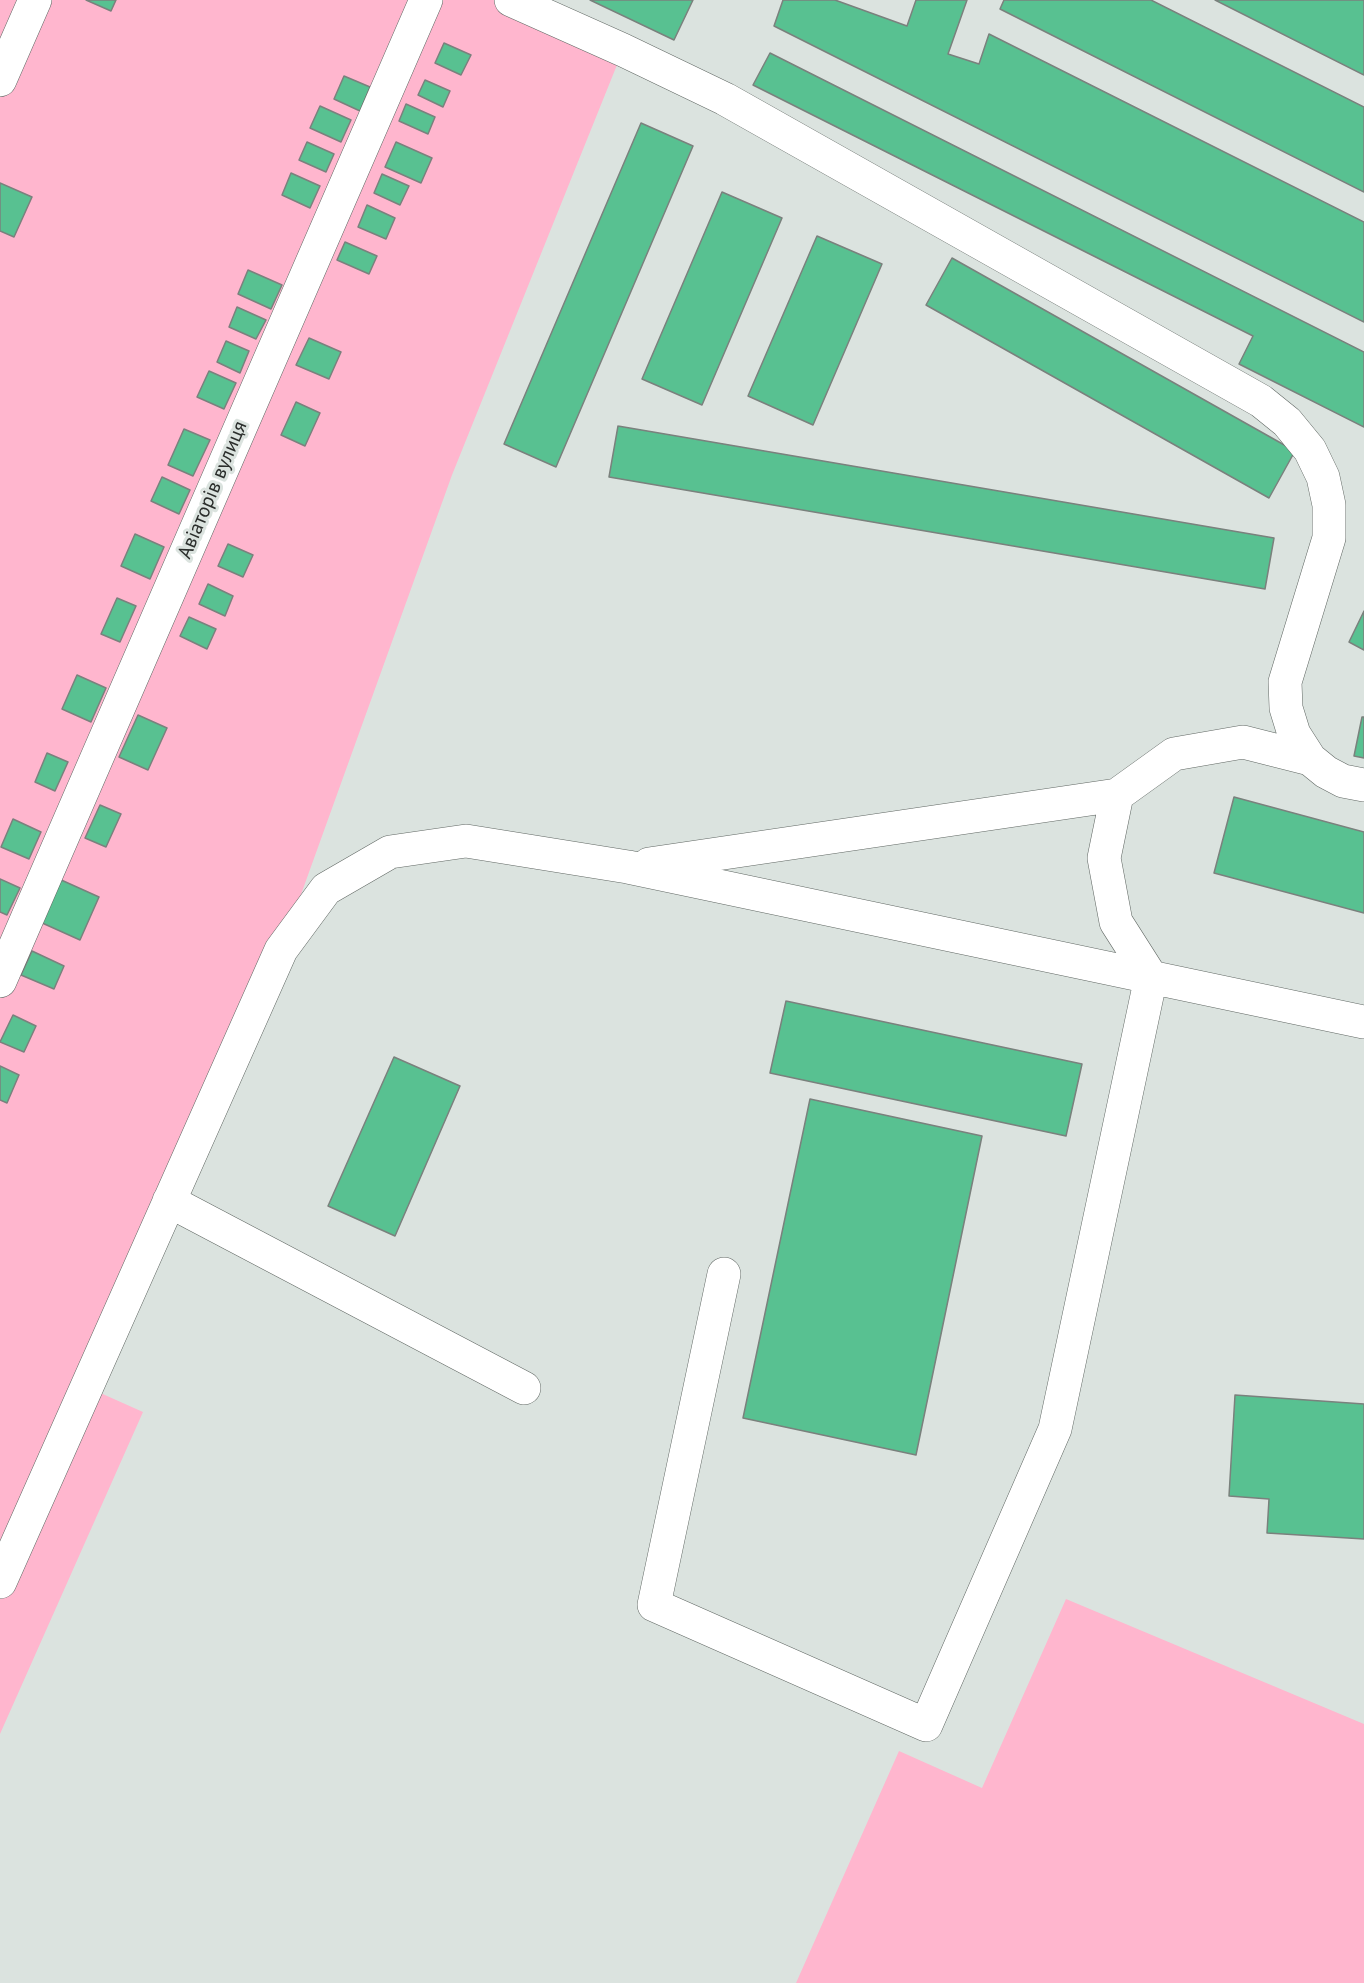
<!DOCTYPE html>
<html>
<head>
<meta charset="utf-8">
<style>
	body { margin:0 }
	canvas { display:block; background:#dbe3df }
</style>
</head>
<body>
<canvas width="1364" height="1983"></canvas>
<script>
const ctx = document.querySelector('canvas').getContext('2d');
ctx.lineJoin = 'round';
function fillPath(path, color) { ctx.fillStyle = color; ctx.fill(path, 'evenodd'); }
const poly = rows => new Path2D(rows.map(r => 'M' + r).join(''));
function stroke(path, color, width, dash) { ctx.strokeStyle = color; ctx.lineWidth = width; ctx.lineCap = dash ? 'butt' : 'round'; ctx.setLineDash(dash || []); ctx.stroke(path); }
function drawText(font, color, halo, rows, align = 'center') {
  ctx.font = font + ' "PT Sans",sans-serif'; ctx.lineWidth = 6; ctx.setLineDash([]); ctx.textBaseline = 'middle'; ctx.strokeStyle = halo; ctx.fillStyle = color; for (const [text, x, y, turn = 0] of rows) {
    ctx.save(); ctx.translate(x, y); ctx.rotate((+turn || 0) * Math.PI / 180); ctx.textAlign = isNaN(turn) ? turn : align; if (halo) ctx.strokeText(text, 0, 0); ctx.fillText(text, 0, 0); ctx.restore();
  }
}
fillPath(poly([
	[0,0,511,0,623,50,452,475,281,950,87,1387,143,1412,0,1734],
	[1066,1599,1364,1724,1364,1983,796,1983,899,1751,982,1788]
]), '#ffb6ce');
const building = poly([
	[86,0,116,0,111,11,86,0],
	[590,0,693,0,674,40,590,0],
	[783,0,835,0,907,26,916,0,967,0,948,54,979,64,989,34,1364,222,1364,322,774,26,783,0],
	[1004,0,1151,0,1364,107,1364,192,1000,9,1004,0],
	[1215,0,1364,0,1364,75,1215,0],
	[444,43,471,55,461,75,435,63,444,43],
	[770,53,1364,352,1364,427,1239,364,1253,336,753,85,770,53],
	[344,76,370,87,360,111,334,99,344,76],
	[425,80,450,91,443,107,418,95,425,80],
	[406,104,435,117,428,134,399,121,406,104],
	[320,106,351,120,341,142,310,128,320,106],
	[641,123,693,146,556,467,504,444,641,123],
	[307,142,334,154,326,172,299,160,307,142],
	[396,142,432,158,421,183,385,167,396,142],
	[291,173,320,186,310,208,282,195,291,173],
	[382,174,409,186,400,205,374,193,382,174],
	[0,183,32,197,14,237,0,231,0,183],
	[722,192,782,218,702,405,642,379,722,192],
	[367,205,395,218,386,239,358,227,367,205],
	[817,236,882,264,813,425,748,396,817,236],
	[345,242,377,256,369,274,337,260,345,242],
	[952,258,1295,451,1269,498,926,305,952,258],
	[248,270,282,285,271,309,238,294,248,270],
	[237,307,266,320,256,339,229,327,237,307],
	[309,338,341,352,329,379,296,365,309,338],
	[226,341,249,351,240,373,217,362,226,341],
	[209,371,236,383,224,409,197,397,209,371],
	[296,402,320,413,305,446,281,435,296,402],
	[618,426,1274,538,1265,589,609,477,618,426],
	[184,429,210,440,193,476,168,465,184,429],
	[162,477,190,490,179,514,151,501,162,477],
	[135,534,164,547,150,579,121,566,135,534],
	[228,544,253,555,243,577,218,566,228,544],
	[208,584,233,596,225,616,199,604,208,584],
	[117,598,136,606,120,642,101,634,117,598],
	[1364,611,1364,650,1349,642,1364,611],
	[189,617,216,629,207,649,180,636,189,617],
	[77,675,106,688,91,722,62,709,77,675],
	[138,715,167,728,148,770,119,757,138,715],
	[1362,717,1364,717,1364,758,1354,756,1362,717],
	[47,753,68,762,55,791,35,782,47,753],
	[1234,797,1364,832,1364,913,1214,873,1234,797],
	[100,805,121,814,106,847,85,838,100,805],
	[13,819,41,832,29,859,1,847,13,819],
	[0,879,20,888,7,915,0,912,0,879],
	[59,879,99,897,80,940,40,922,59,879],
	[32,951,64,966,54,989,21,975,32,951],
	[786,1001,1082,1064,1066,1136,770,1073,786,1001],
	[13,1015,36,1026,24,1052,0,1042,13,1015],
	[394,1057,460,1086,395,1236,328,1206,394,1057],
	[0,1066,19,1075,7,1103,0,1100,0,1066],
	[810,1099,982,1136,916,1455,743,1418,810,1099],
	[1235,1395,1364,1404,1364,1539,1267,1533,1269,1499,1229,1496,1235,1395]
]);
fillPath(building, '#58c191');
stroke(building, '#7a817d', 1.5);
const minor = poly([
	[511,0,623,50,725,99,1261,401,1287,422,1310,450,1323,477,1329,505,1329,538,1285,682,1286,708,1294,734,1310,759,1326,772,1343,781,1364,785],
	[0,80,35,0],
	[649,864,1117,795,1174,754,1243,742,1310,759],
	[0,981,426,0],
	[169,1201,524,1388],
	[724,1274,654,1605,926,1725,1055,1429,1151,977,1116,922,1104,858,1117,795],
	[0,1582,281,950,326,889,390,852,466,841,628,867,1364,1022]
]);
stroke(minor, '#616864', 34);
stroke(minor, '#fff', 33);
drawText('20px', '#2b2e2c', '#dbe3df', [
	["Авіаторів вулиця",213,490,-67]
]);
</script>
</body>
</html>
